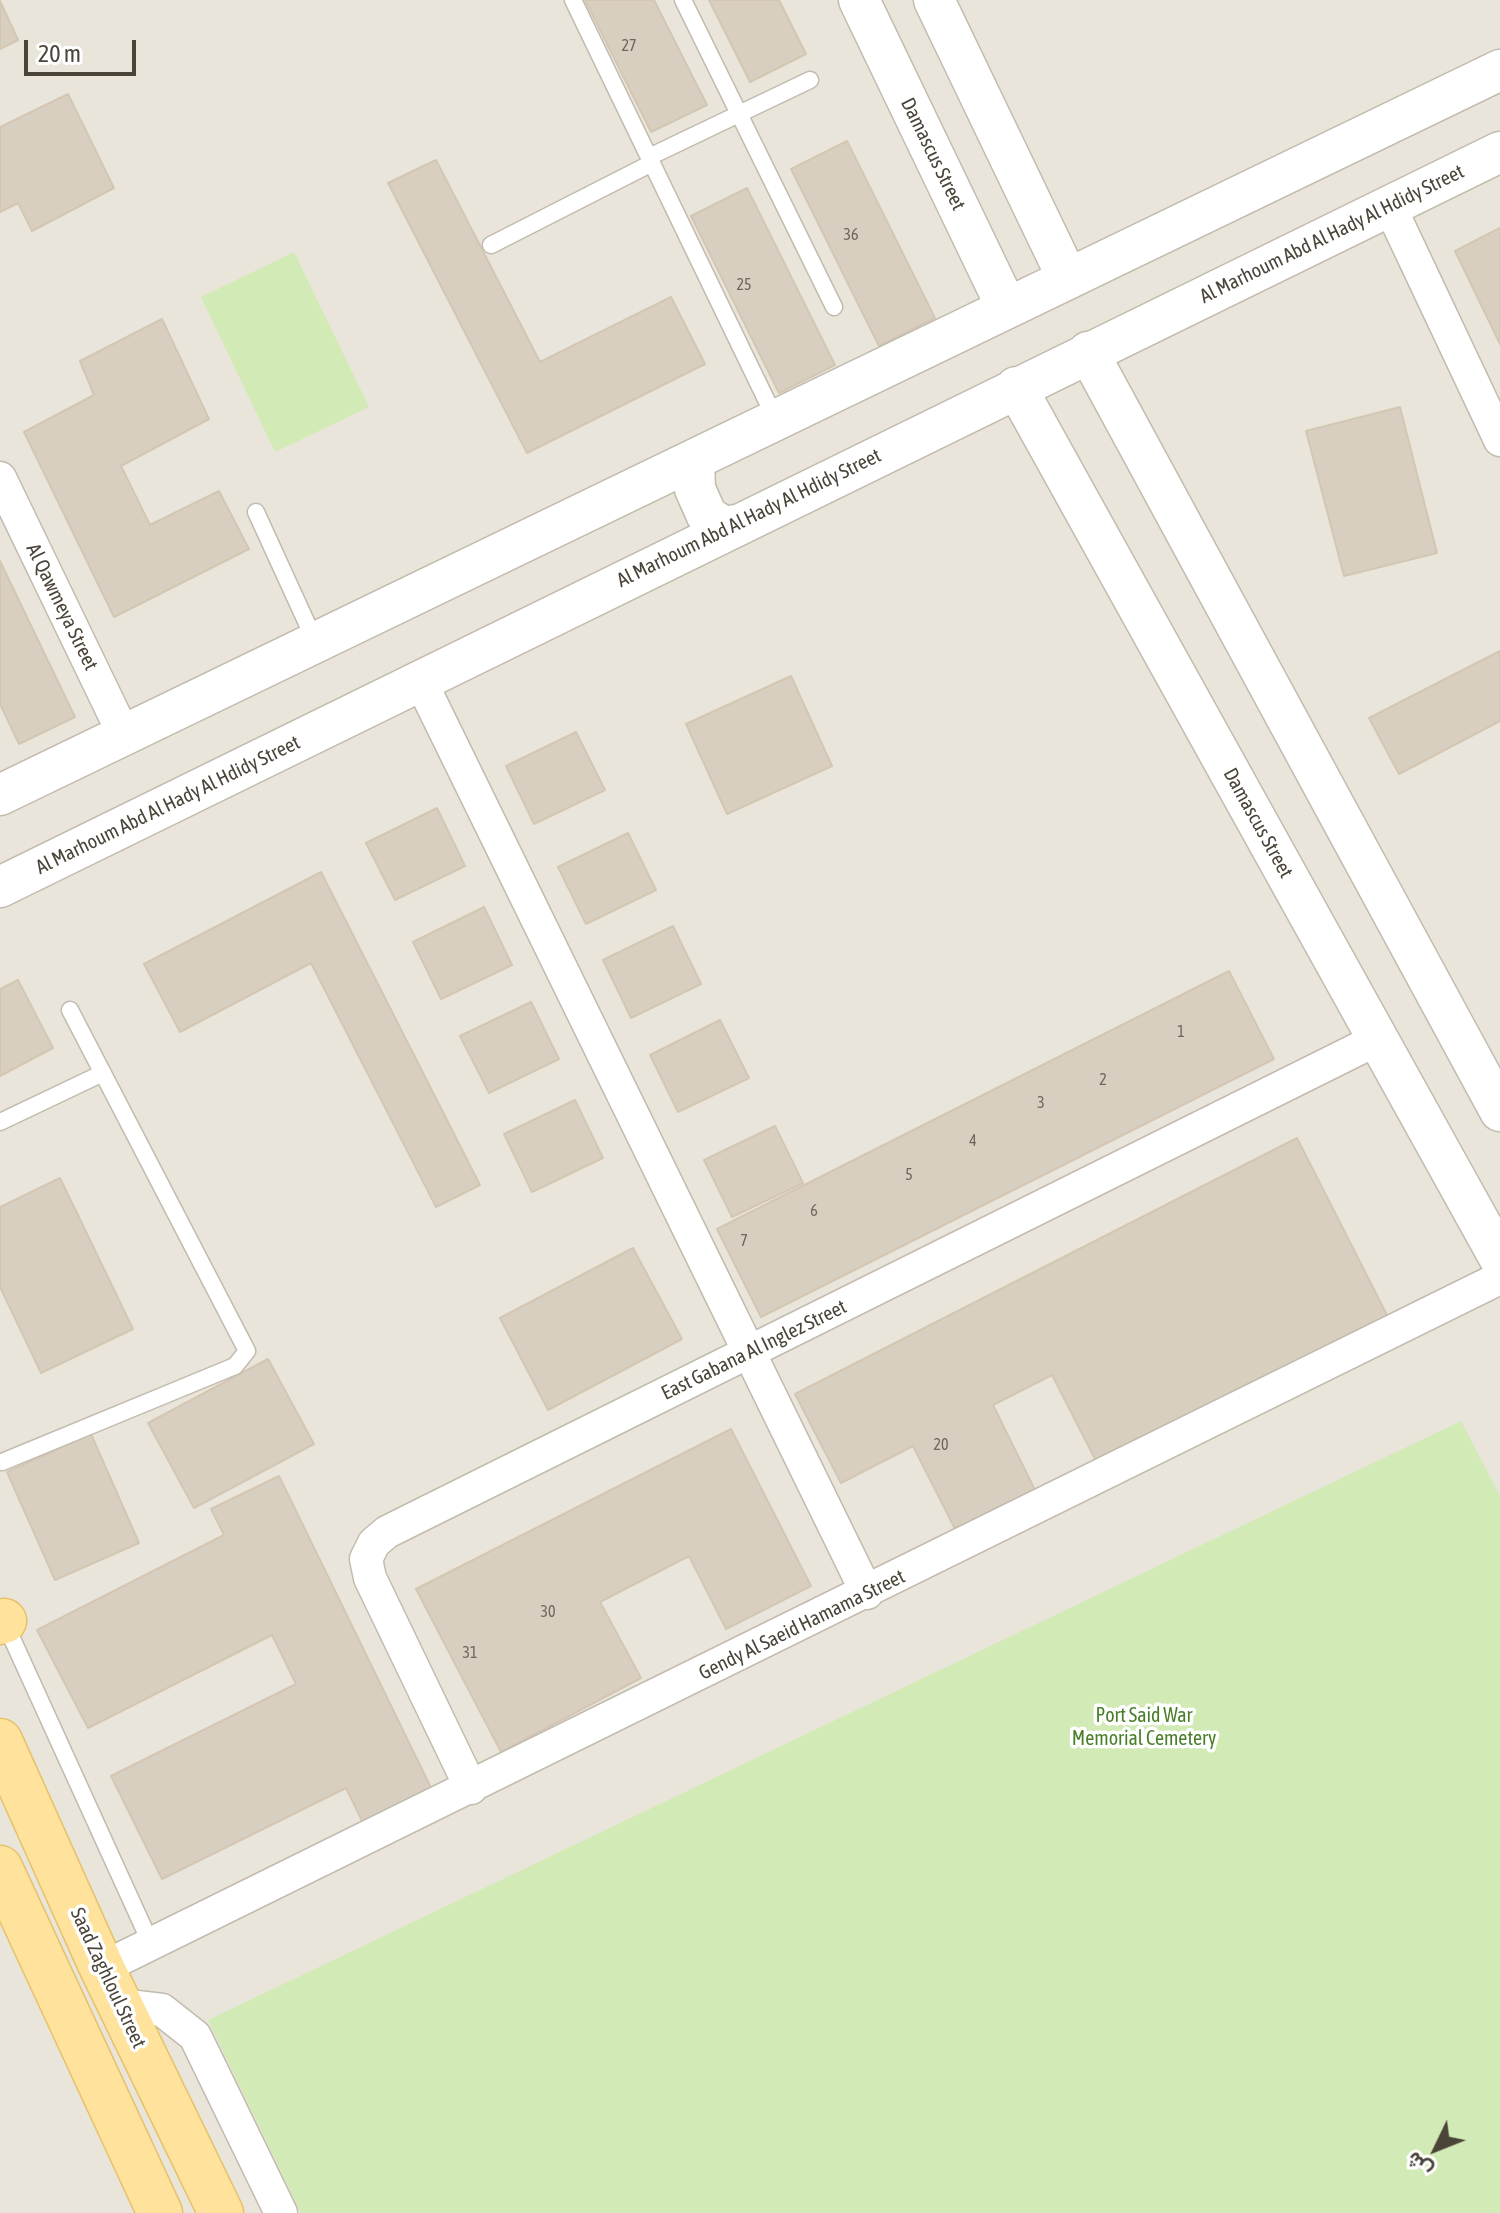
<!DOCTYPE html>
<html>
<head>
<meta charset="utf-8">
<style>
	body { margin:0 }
	#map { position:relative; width:1500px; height:2213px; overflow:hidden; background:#f6f3ec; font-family:"Asap Condensed",Vazirmatn,sans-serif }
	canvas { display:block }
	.north { position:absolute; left:1396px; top:2109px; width:80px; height:80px; -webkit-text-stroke:6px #fff; paint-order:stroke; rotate:227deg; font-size:22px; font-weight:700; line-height:32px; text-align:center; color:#4b4439 }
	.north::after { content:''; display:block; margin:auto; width:28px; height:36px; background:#4b4439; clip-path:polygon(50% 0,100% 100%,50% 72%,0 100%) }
	.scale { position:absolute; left:24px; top:40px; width:112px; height:36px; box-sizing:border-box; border:4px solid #4b4439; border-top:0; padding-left:10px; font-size:24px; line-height:28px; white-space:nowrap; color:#4b4439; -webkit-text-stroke:6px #fff; paint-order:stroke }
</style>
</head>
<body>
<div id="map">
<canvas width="1500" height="2213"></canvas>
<div class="north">ش</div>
<div class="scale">20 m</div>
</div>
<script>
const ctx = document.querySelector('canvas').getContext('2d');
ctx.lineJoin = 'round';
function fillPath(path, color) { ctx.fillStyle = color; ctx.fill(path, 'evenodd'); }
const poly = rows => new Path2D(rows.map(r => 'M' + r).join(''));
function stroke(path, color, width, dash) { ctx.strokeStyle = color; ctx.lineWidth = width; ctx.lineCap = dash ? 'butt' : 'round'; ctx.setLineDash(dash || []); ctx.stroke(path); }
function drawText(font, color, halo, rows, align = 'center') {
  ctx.font = font + ' "Asap Condensed",sans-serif'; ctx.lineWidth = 7; ctx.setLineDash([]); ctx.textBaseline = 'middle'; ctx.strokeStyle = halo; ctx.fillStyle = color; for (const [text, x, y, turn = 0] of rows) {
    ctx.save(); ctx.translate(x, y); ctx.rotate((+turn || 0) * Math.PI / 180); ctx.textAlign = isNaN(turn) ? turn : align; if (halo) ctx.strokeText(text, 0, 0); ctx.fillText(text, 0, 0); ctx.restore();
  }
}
fillPath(poly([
	[0,0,1500,0,1500,2213,0,2213]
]), '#eae5da');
fillPath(poly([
	[294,252,369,407,275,452,201,297],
	[1461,1421,1500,1496,1500,2213,301,2213,208,2020]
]), '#d2eab5');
const building = poly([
	[585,0,654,0,707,105,651,132,585,0],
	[709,0,779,0,806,54,750,82,709,0],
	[0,1,18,40,0,49,0,1],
	[68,94,114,188,32,231,18,203,0,212,0,127,68,94],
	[847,141,935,318,879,346,791,169,847,141],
	[436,160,540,362,671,297,705,364,527,453,388,183,436,160],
	[747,188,835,365,779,393,691,216,747,188],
	[1500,228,1500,344,1455,251,1500,228],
	[162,319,209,419,121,466,150,525,219,491,249,549,114,617,24,432,94,395,80,361,162,319],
	[1400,407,1437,553,1344,576,1306,431,1400,407],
	[0,561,75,717,19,744,0,704,0,561],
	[1500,651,1500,721,1399,774,1369,718,1500,651],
	[791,676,832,766,727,814,686,724,791,676],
	[576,732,605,790,534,824,506,766,576,732],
	[437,808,465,866,395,900,366,843,437,808],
	[628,833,656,890,586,924,558,867,628,833],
	[321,872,480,1185,436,1207,311,963,180,1032,144,964,321,872],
	[484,907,512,965,441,999,413,942,484,907],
	[673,926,701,984,631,1018,603,960,673,926],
	[1229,971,1274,1059,761,1317,717,1229,1229,971],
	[18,980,53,1048,0,1076,0,989,18,980],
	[531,1002,559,1059,489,1093,460,1036,531,1002],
	[720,1020,749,1078,678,1112,650,1055,720,1020],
	[575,1100,603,1158,532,1192,504,1134,575,1100],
	[775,1126,803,1183,732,1217,704,1160,775,1126],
	[1297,1138,1388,1317,1097,1463,1052,1375,993,1405,1036,1492,956,1531,913,1446,841,1483,795,1394,1297,1138],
	[60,1178,133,1329,41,1373,0,1287,0,1207,60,1178],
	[633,1248,682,1339,548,1410,500,1318,633,1248],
	[268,1359,314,1444,194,1508,148,1423,268,1359],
	[731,1429,811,1586,726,1629,689,1556,600,1602,641,1678,501,1752,416,1589,731,1429],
	[91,1434,139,1543,55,1580,7,1472,91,1434],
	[279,1476,436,1798,367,1831,346,1788,162,1879,111,1776,296,1684,272,1635,88,1728,37,1630,224,1535,211,1509,279,1476]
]);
fillPath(building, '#d8cfc1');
stroke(building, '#d3c7b4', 2);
const service = poly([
	[573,0,776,420],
	[683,0,834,307],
	[649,157,810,80],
	[491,245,652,163],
	[256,512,315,641],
	[0,1122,103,1073],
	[2,1462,235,1366,247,1351,70,1010],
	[4,1621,151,1944]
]);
const minor = poly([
	[1390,207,1500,440],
	[0,478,124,735],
	[420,680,867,1593],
	[471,1788,370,1578,366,1559,374,1543,387,1532,1378,1039],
	[102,1968,1500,1278],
	[120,2005,162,2010,195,2036,281,2213]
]);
const tertiary = poly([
	[859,0,1007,308],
	[934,0,1068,279],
	[1088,352,1500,1111],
	[1016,387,1500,1259],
	[694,460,695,489,707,516,724,527,736,525],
	[0,795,1500,70],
	[0,887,1500,152]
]);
const primary = poly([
	[0,1622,4,1621],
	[0,1741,102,1968,221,2213],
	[0,1868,160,2213]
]);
stroke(service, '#c2bbae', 19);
stroke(minor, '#c2bbae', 35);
stroke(tertiary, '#c2bbae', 43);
stroke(primary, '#e6c16a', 47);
stroke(service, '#fff', 16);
stroke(minor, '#fff', 32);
stroke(tertiary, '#fff', 40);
stroke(primary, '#ffe39c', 44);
drawText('16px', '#6e675b', null, [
	["27",629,46],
	["36",851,235],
	["25",744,285],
	["1",1181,1032],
	["2",1103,1080],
	["3",1041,1103],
	["4",973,1141],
	["5",909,1175],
	["6",814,1211],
	["7",744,1241],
	["20",941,1445],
	["30",548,1612],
	["31",470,1653]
]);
drawText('20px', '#4b4439', '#fff', [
	["Damascus Street",933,154,64],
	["Al Marhoum Abd Al Hady Al Hdidy Street",1332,234,-26],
	["Al Marhoum Abd Al Hady Al Hdidy Street",749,518,-26],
	["Al Qawmeya Street",62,607,64],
	["Al Marhoum Abd Al Hady Al Hdidy Street",168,805,-26],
	["Damascus Street",1258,823,61],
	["East Gabana Al Inglez Street",754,1350,-26],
	["Gendy Al Saeid Hamama Street",802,1625,-26],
	["Saad Zaghloul Street",108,1978,65]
]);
drawText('20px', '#4a7f2a', '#fff', [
	["Port Said War",1144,1716],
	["Memorial Cemetery",1144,1739]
]);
</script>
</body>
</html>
